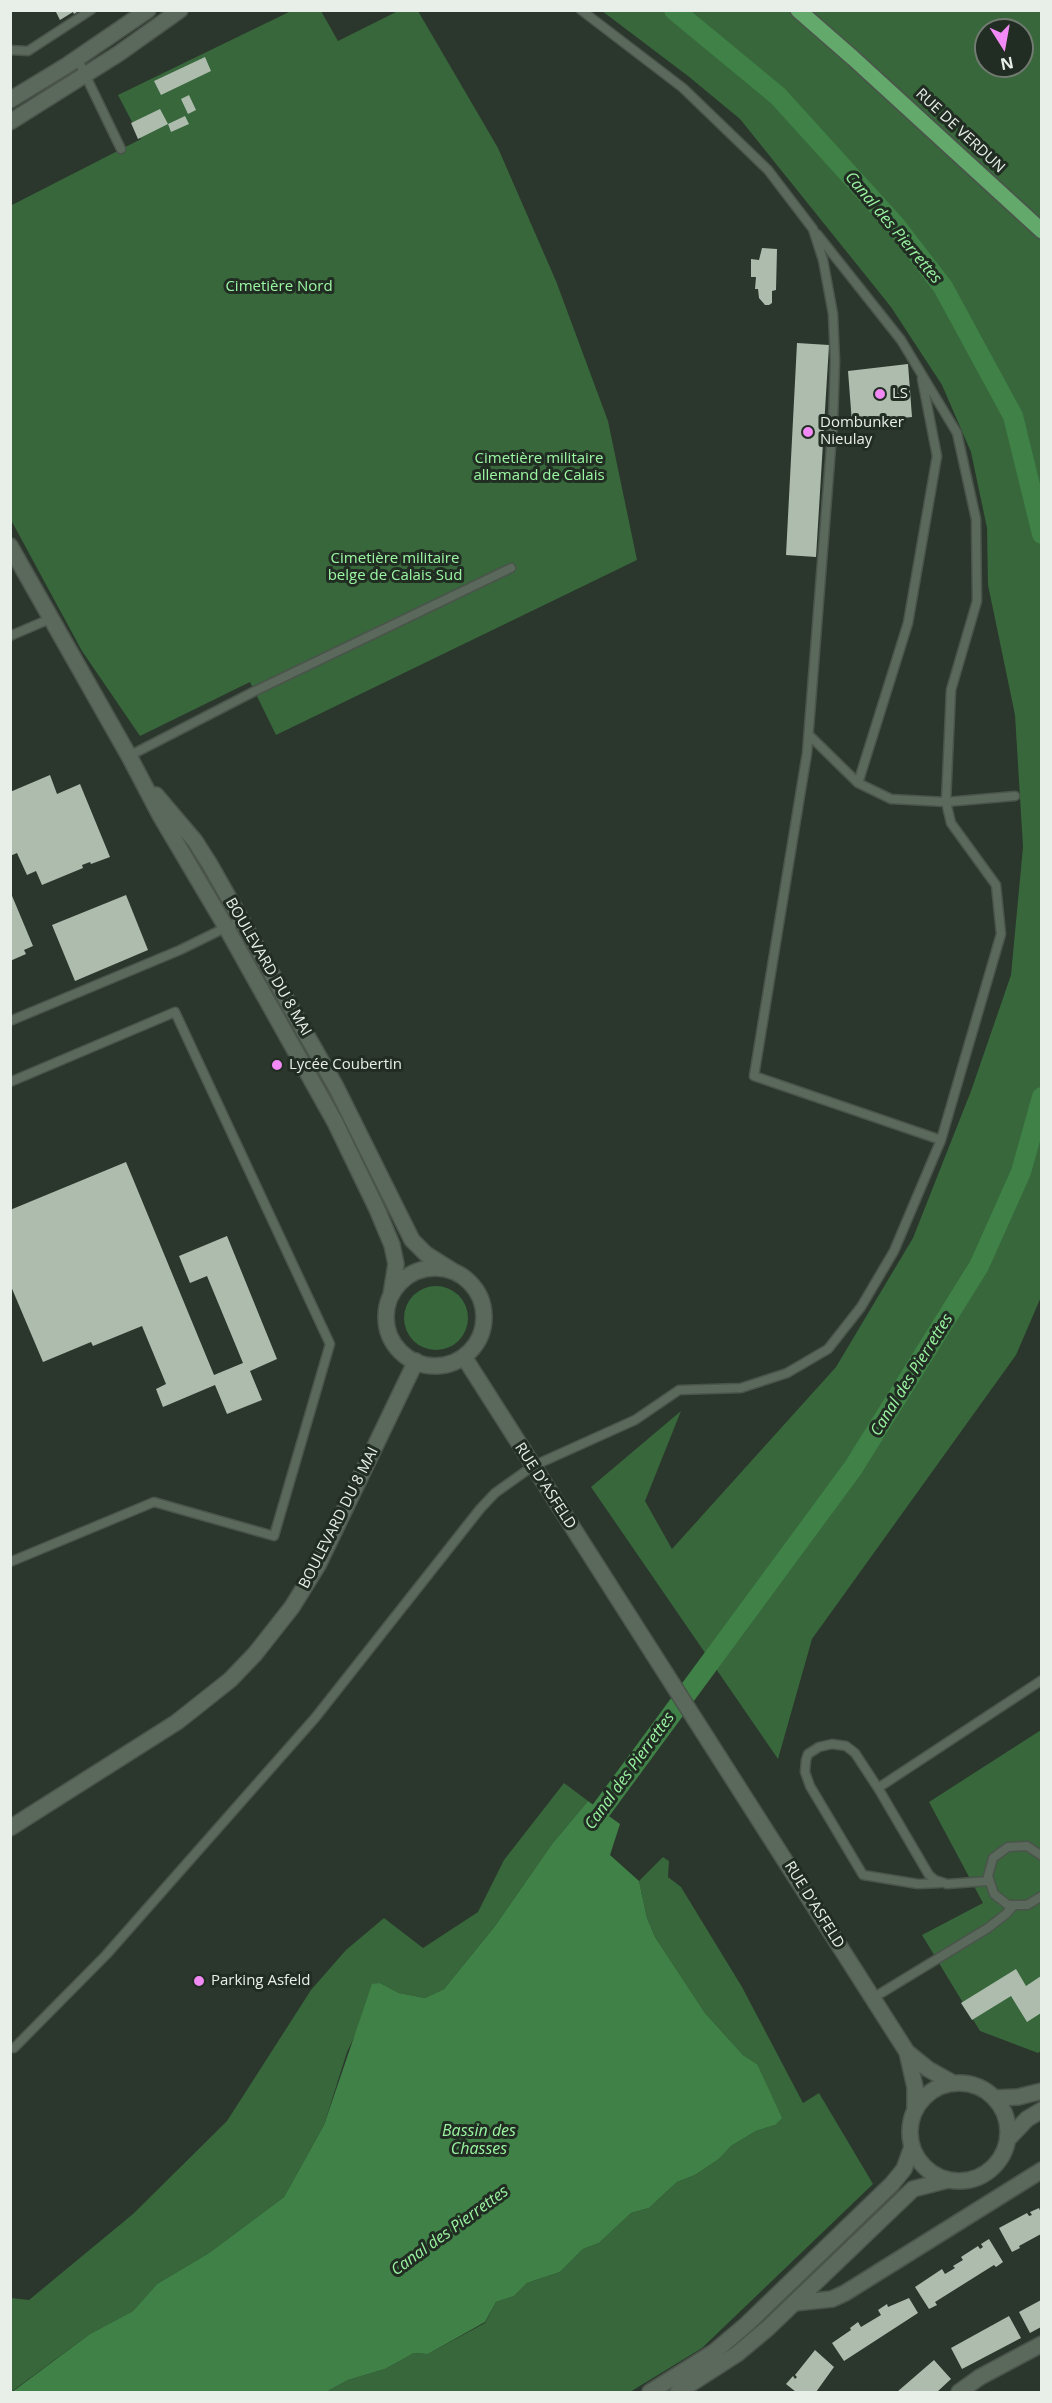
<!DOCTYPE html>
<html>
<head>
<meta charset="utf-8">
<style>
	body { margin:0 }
	#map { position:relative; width:1052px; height:2403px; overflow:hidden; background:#2b362c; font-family:"Open Sans",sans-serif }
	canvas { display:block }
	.frame { position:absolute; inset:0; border:12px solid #e8efe8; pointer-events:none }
	.north { position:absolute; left:974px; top:18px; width:60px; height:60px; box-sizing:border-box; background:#212c22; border:2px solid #717a71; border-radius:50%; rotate:169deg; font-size:16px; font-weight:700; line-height:24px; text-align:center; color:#e8efe8 }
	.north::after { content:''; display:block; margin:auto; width:21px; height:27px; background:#f18af4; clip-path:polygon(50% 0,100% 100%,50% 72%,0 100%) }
</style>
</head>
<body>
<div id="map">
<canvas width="1052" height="2403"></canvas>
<div class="frame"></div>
<div class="north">N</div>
</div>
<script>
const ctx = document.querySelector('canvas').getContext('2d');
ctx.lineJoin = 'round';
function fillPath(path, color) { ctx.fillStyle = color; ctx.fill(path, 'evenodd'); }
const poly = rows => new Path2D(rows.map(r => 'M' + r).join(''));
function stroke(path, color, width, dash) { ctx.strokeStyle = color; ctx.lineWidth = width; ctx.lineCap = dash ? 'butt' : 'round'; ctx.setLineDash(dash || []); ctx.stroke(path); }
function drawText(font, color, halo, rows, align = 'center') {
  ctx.font = font + ' "Open Sans",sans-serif'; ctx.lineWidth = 6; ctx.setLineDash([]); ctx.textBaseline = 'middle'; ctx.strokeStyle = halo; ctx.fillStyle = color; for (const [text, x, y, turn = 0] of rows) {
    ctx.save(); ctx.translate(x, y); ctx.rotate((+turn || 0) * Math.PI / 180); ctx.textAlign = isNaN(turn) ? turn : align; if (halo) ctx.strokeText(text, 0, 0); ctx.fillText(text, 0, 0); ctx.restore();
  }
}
fillPath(poly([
	[291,11,321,11,338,41,398,11,418,11,498,148,556,281,608,421,637,560,276,735,250,682,140,736,82,651,11,520,10,206,141,139,118,95],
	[602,11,1041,11,1041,1297,1016,1355,812,1639,778,1759,591,1487,681,1411,645,1501,672,1549,836,1367,913,1238,971,1091,1011,975,1023,847,1015,715,988,585,987,528,971,452,942,385,891,307,740,119,688,76],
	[986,30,1022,30,1022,66,986,66],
	'404 1318a32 32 0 1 1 64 0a32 32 0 1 1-64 0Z',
	[1041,1730,1041,2051,1038,2053,980,2031,922,1935,983,1903,929,1802],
	[564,1783,588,1801,552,1844,495,1926,444,1989,425,1998,399,1993,380,1983,347,2052,324,2125,284,2197,209,2253,157,2284,133,2311,90,2334,11,2392,11,2298,29,2300,133,2214,227,2121,311,1990,346,1950,384,1918,423,1948,478,1912,504,1860],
	[663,1857,669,1861,668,1877,681,1887,742,1987,803,2103,819,2093,873,2184,702,2348,630,2392,326,2392,348,2380,385,2369,414,2353,428,2354,485,2323,496,2302,514,2296,527,2283,560,2272,583,2249,599,2243,631,2213,649,2208,677,2182,695,2175,719,2159,731,2146,756,2131,775,2125,757,2064,743,2055,705,2013,655,1937,647,1918,639,1881]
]), '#37673b');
fillPath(poly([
	[588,1801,620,1824,610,1855,639,1881,647,1918,655,1937,705,2013,743,2055,757,2064,782,2118,775,2125,756,2131,731,2146,719,2159,695,2175,677,2182,649,2208,631,2213,599,2243,583,2249,560,2272,527,2283,514,2296,496,2302,485,2322,428,2354,414,2353,385,2369,348,2380,326,2392,12,2392,90,2334,133,2311,157,2284,209,2253,284,2197,324,2125,372,1984,380,1983,399,1993,425,1998,444,1989,495,1926,552,1844]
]), '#3f8146');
stroke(poly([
	[674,10,778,96,896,226,943,287,1013,416,1042,534],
	[585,1832,853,1468,979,1266,1021,1172,1042,1097]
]), '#3f8146', 20);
fillPath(poly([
	[55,10,80,10,74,14,73,12,60,20],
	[205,57,211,71,161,95,154,81],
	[189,95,196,110,188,114,181,99],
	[160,109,168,124,138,139,131,123],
	[185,116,189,124,171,132,168,124],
	[762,248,777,249,776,290,772,291,772,303,769,305,765,305,759,298,758,289,755,289,756,277,751,277,751,259,759,260],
	[797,343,829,345,816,557,786,555],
	[908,364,912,417,852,423,848,371],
	[50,775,57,794,80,784,110,857,91,864,90,862,82,865,83,868,42,885,36,871,27,875,17,853,10,856,10,792],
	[10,891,33,946,24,950,26,954,10,961],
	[126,895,148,950,75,981,52,925],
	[126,1162,214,1375,243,1363,207,1276,190,1283,179,1256,227,1236,277,1359,250,1371,262,1400,227,1414,215,1385,163,1407,156,1389,166,1384,142,1326,93,1346,91,1342,43,1362,10,1284,10,1210],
	[1016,1969,1026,1986,1041,1976,1041,2013,1027,2022,1011,1996,972,2020,961,2003],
	[1039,2208,1041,2213,1041,2234,1019,2246,1020,2248,1012,2252,999,2228,1027,2213,1029,2216,1032,2215,1030,2212],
	[989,2239,1003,2262,996,2267,994,2265,935,2302,937,2305,929,2309,915,2287,942,2269,945,2274,955,2268,953,2266,963,2260,961,2257,978,2246,980,2249,983,2247,981,2244],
	[909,2298,918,2313,844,2361,832,2343,851,2330,850,2328,858,2322,861,2327,881,2315,878,2310,887,2304,888,2307],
	[1041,2300,1041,2327,1030,2333,1019,2312],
	[1009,2316,1021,2338,962,2369,951,2348],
	[815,2350,834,2367,816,2392,796,2392,786,2384,793,2376,795,2379,797,2377,795,2375],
	[934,2360,951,2379,937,2392,897,2392]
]), '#aebcae');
const lane = poly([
	[10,50,28,51,91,10],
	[77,58,121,149],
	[10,636,52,618],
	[809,735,858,783,891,799,946,802,951,690,977,601,976,519,957,433,901,340,817,234],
	[129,756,255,691,511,568],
	[858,783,908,623,937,456,922,379],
	[10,1021,180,950,241,920],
	[10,1082,175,1012,330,1344,274,1536,154,1502,10,1562],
	[941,1140,1001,934,996,885,951,823,946,802,1015,796],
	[878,1788,855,1753,846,1746,832,1744,819,1747,808,1754,806,1760,805,1772,810,1786,863,1875,918,1884,940,1883],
	[1042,1856,1027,1846,1008,1847,993,1858,988,1876,994,1894,1008,1905,1027,1905,1042,1896],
	[988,1881,947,1884,935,1880,929,1875,878,1788,1042,1680],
	[873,1998,988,1928,1006,1914,1013,1906],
	[14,2048,106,1955,315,1718,480,1509,495,1493,533,1466,635,1420,679,1390,741,1388,787,1373,828,1349,861,1307,894,1251,941,1140,754,1076,807,753,833,422,835,361,833,314,823,260,813,229,768,170,683,88,581,10]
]);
const street = poly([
	[794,2303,832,2299,845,2293,1042,2170],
	[959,2392,980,2377,1042,2344]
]);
const secondary = poly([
	[10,100,66,66,148,10],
	[10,122,118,54,180,10],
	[10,546,129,756,161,817,226,927,335,1122,377,1209,392,1245,396,1264,391,1295],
	[156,795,195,841,209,863,336,1087,412,1240,426,1254,453,1271],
	'386 1317a49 49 0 1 1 98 0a49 49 0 1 1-98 0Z',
	[464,1357,907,2052,915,2087,915,2111],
	[10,1828,177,1722,230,1680,255,1654,292,1607,318,1565,416,1361],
	[907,2052,928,2069,953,2083],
	'910 2132a49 49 0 1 1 98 0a49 49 0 1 1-98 0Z',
	[995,2098,1018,2097,1042,2091],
	[1008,2139,1027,2119,1042,2110],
	[650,2392,714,2352,747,2324,892,2184,904,2169,912,2147],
	[678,2392,737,2354,768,2328,913,2189,948,2180]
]);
const primary = poly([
	[798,10,853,58,1042,231]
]);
stroke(lane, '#4a544b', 11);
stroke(street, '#4a544b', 18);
stroke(secondary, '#4a544b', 18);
stroke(primary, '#4a544b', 18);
stroke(lane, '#5b685c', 8);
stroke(street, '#5b685c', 15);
stroke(secondary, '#5b685c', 15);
stroke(primary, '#64a96c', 15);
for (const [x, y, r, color] of [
	[880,394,6,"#f18af4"],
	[808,432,6,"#f18af4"],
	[277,1065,6,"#f18af4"],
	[199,1981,6,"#f18af4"]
]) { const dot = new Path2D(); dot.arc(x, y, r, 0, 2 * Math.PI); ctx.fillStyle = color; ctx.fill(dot); stroke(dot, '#212c22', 2); }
drawText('15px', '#e8efe8', '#212c22', [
	["RUE DE VERDUN",960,131,43],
	["BOULEVARD DU 8 MAI",268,967,60],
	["RUE D'ASFELD",545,1486,57],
	["BOULEVARD DU 8 MAI",339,1518,-63],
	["RUE D'ASFELD",814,1905,58]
]);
drawText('15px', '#9bf6a3', '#212c22', [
	["Cimetière Nord",279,287],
	["Cimetière militaire",539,459],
	["allemand de Calais",539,476],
	["Cimetière militaire",395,559],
	["belge de Calais Sud",395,576]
]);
drawText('15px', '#e8efe8', '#212c22', [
	["LS",892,394],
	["Dombunker",820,423],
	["Nieulay",820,440],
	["Lycée Coubertin",289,1065],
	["Parking Asfeld",211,1981]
], 'left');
drawText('italic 16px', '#99f3a0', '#212c22', [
	["Canal des Pierrettes",893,228,50],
	["Canal des Pierrettes",912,1375,-58],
	["Canal des Pierrettes",630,1771,-54],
	["Bassin des",479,2131],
	["Chasses",479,2149],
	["Canal des Pierrettes",450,2231,-36]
]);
</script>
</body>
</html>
